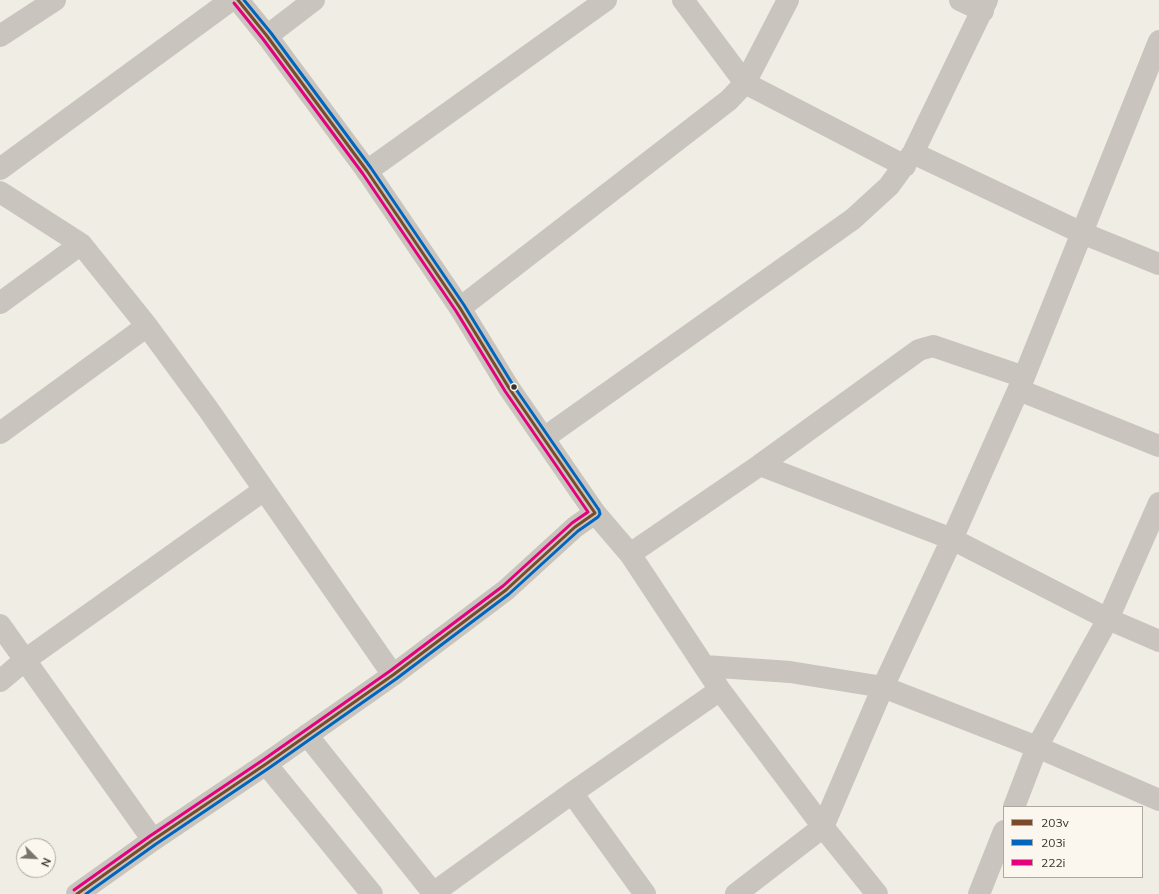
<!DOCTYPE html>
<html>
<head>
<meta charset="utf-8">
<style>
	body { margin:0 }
	#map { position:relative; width:1159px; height:894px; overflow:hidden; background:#f0ede5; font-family:Mulish,sans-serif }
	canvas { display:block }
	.legend { position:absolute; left:1003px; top:806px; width:140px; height:72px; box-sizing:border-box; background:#fbf7ee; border:1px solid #aea9a0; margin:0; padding:5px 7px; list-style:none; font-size:12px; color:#3b332b }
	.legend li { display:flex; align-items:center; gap:8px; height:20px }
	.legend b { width:20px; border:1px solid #aea9a0 }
	.north { position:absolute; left:16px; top:838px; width:40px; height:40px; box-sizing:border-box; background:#fbf7ee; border:1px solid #aea9a0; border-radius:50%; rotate:114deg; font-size:11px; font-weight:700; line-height:16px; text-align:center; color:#3b332b }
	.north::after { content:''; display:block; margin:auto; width:14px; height:18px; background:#7a746c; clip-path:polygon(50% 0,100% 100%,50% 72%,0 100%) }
</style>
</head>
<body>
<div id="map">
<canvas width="1159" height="894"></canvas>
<ul class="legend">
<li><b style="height:5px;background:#7a4b2a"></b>203v</li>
<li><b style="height:5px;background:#0065bd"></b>203i</li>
<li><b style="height:5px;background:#e5007d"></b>222i</li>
</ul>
<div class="north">N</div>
</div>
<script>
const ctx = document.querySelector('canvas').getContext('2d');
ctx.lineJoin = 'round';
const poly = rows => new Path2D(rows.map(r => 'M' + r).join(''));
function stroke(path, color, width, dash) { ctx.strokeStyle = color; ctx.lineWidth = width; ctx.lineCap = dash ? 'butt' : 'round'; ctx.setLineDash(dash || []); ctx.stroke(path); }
stroke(poly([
	[683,0,745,83,905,166],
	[960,0,983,11],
	[0,36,55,0],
	[267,36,314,0],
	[913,153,1082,233,1159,264],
	[0,169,231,0],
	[367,171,606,0],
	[0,192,81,244,147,326,208,409,393,675],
	[0,303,81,244],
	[460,308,729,100,745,83,788,0],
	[1019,390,1159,446],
	[0,433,147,326],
	[544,438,853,219,889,186,913,153,987,0],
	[760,465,952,539,1108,619,1159,641],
	[595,513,630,554,720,690,823,827,877,894],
	[630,554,760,465,919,350,933,346,1024,377],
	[0,625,153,840],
	[705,666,790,672,883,687,1037,747,1159,800],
	[0,681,25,660,264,490],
	[307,735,434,894],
	[266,764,372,894],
	[572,793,645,894],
	[1014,807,1037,747,1108,619,1159,503],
	[432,894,572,793,720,690],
	[736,894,823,827,883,687,952,539,1024,377,1159,41],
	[979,894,1004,831]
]), '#c9c4bd', 22);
stroke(poly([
	[77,894,153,840,266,764,393,675,506,590,575,527,595,513,509,388,460,308,367,171,267,36,238,0]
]), '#c9c4bd', 22);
stroke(poly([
	[77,894,153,840,266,764,393,675,506,590,575,527,595,513,509,388,460,308,367,171,267,36,238,0]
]), '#7a4b2a', 3);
stroke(poly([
	[86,894,156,844,269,768,396,679,509,594,578,531,598,517,600,514,599,510,513,385,464,305,371,168,271,33,244,0]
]), '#0065bd', 3);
stroke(poly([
	[74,890,150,836,263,760,390,671,503,586,572,523,588,512,505,391,456,311,363,174,263,39,234,3]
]), '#e5007d', 3);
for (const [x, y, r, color] of [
	[514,387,3.5,"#3b332b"]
]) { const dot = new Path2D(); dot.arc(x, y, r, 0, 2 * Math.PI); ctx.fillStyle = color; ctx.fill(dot); stroke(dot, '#fbf7ee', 1.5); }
</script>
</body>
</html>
